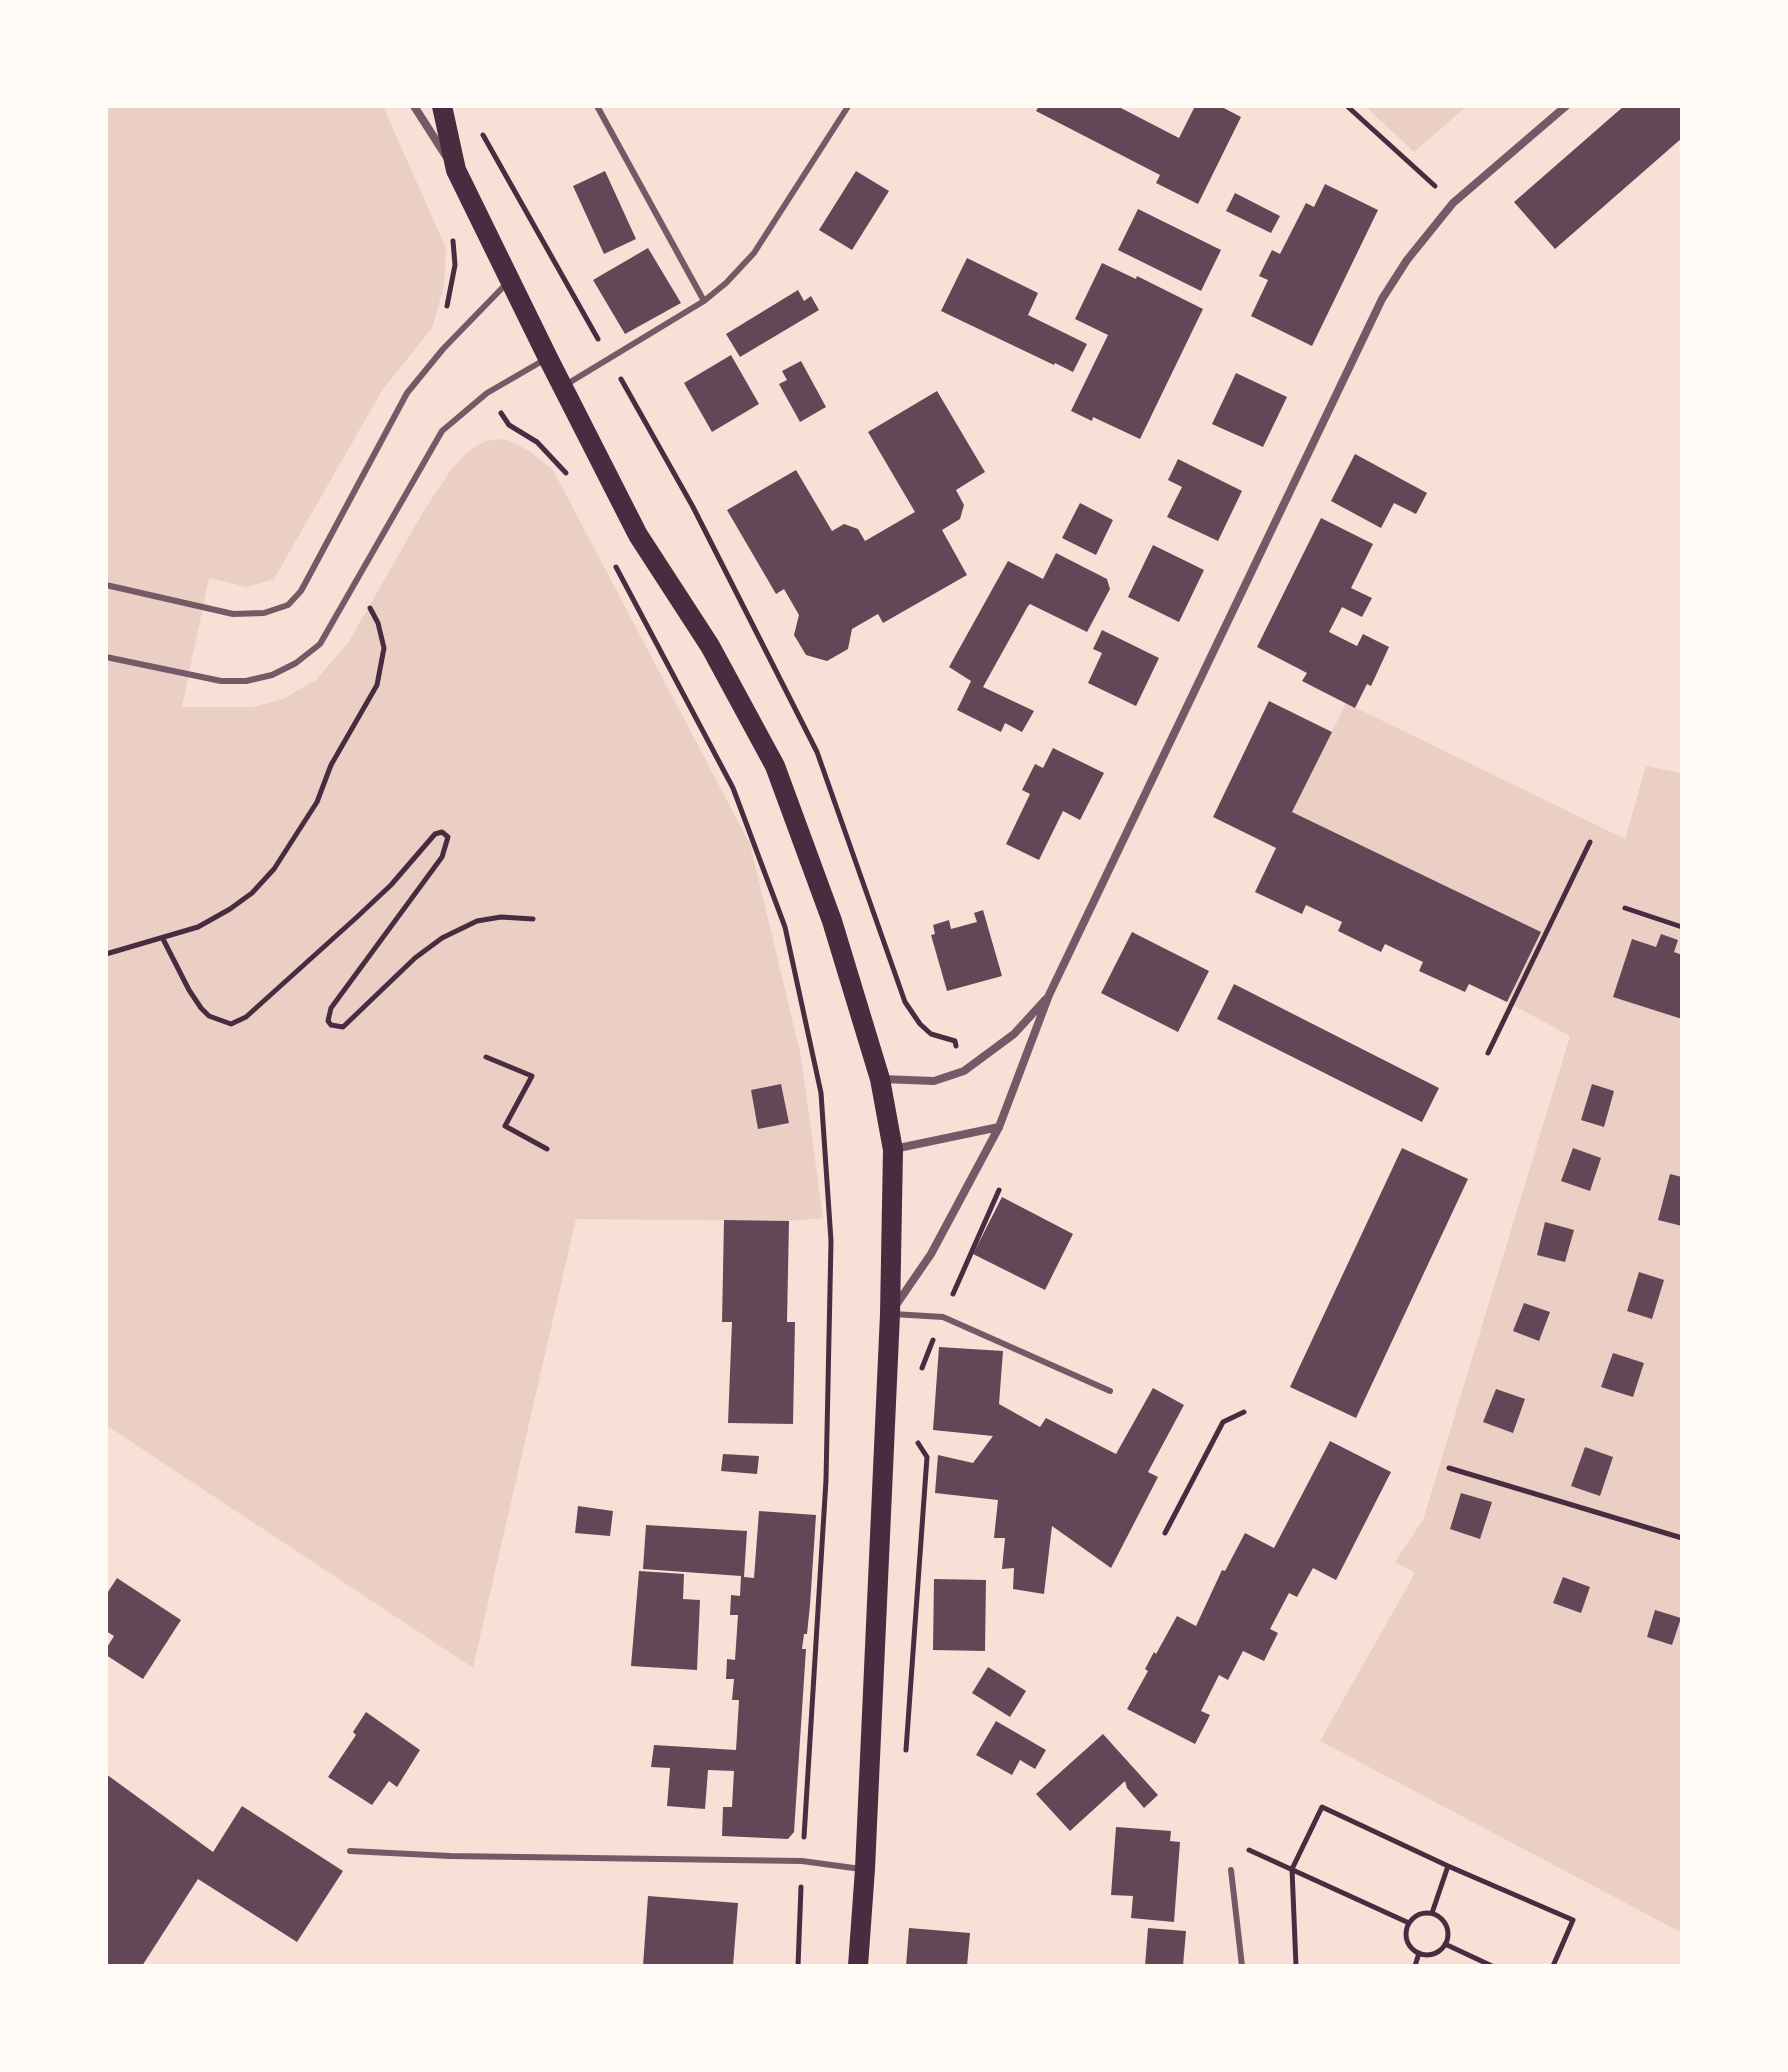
<!DOCTYPE html>
<html>
<head>
<meta charset="utf-8">
<style>
	body { margin:0 }
	#map { position:relative; width:1788px; height:2072px; overflow:hidden; background:#f7e1d7; font-family:"Public Sans",sans-serif }
	canvas { display:block }
	.frame { position:absolute; inset:0; border:108px solid #fffaf5; pointer-events:none }
</style>
</head>
<body>
<div id="map">
<canvas width="1788" height="2072"></canvas>
<div class="frame"></div>
</div>
<script>
const ctx = document.querySelector('canvas').getContext('2d');
ctx.lineJoin = 'round';
function fillPath(path, color) { ctx.fillStyle = color; ctx.fill(path, 'evenodd'); }
const poly = rows => new Path2D(rows.map(r => 'M' + r).join(''));
function stroke(path, color, width, dash) { ctx.strokeStyle = color; ctx.lineWidth = width; ctx.lineCap = dash ? 'butt' : 'round'; ctx.setLineDash(dash || []); ctx.stroke(path); }
fillPath(poly([
	[106,106,383,106,446,248,444,286,432,328,383,389,274,579,247,587,209,578,182,707,253,707,283,699,316,680,348,643,425,509,453,467,469,451,485,441,505,439,528,450,553,470,750,844,801,1056,823,1218,788,1221,576,1219,473,1668,106,1425],
	[1365,106,1467,106,1414,152],
	[1346,703,1625,839,1646,766,1682,773,1682,1933,1320,1741,1415,1573,1395,1562,1423,1520,1570,1036,1507,1002,1541,932,1292,812]
]), '#ebcfc5');
fillPath(poly([
	[1039,106,1117,106,1179,138,1195,106,1220,106,1241,117,1198,204,1156,183,1160,175,1036,111],
	[1624,106,1682,106,1682,138,1555,249,1514,202],
	[605,171,636,239,604,254,573,186],
	[856,171,889,191,852,250,819,230],
	[1325,184,1378,210,1312,346,1251,316,1268,280,1259,276,1272,250,1280,254,1306,203,1314,207],
	[1235,193,1280,216,1271,233,1226,211],
	[1138,209,1221,250,1201,291,1118,250],
	[648,248,681,303,625,334,593,280],
	[967,258,1038,293,1028,315,1087,344,1073,372,1055,363,1054,365,941,311],
	[1102,263,1136,279,1137,276,1203,309,1140,439,1093,417,1092,421,1071,411,1108,335,1075,319],
	[798,290,804,301,811,296,819,310,740,357,726,334],
	[731,355,759,404,712,432,684,383],
	[801,361,826,407,800,422,779,384,787,380,782,371],
	[1236,373,1287,397,1263,447,1212,424],
	[937,391,985,472,956,490,964,505,960,519,942,530,967,575,883,623,878,614,852,629,848,649,827,661,806,655,794,635,799,615,784,589,776,594,727,510,796,470,832,531,844,524,858,529,865,541,915,512,868,432],
	[1355,454,1427,493,1416,514,1394,503,1381,528,1331,501],
	[1178,459,1242,491,1218,541,1167,517,1182,487,1168,480],
	[1080,503,1113,520,1096,555,1062,538],
	[1321,518,1373,544,1351,588,1372,598,1362,617,1342,607,1329,632,1357,646,1363,634,1389,647,1371,686,1367,684,1355,708,1302,681,1307,673,1257,647],
	[1153,545,1204,570,1179,622,1128,597],
	[1056,553,1107,579,1110,589,1087,632,1030,604,1028,606,983,687,1034,711,1022,732,1005,723,1001,732,957,710,971,681,949,667,1008,561,1043,579],
	[1102,630,1159,658,1136,706,1088,683,1102,653,1093,649],
	[1269,701,1332,732,1292,812,1541,932,1507,1002,1469,984,1465,992,1419,971,1423,962,1385,944,1381,952,1338,931,1342,922,1306,905,1302,914,1255,892,1276,848,1213,817],
	[1053,748,1104,773,1080,820,1063,811,1039,860,1006,844,1030,794,1022,790,1035,764,1043,768],
	[983,910,1002,976,947,991,931,935,935,934,933,925,949,920,951,929,977,922,974,913],
	[1132,932,1209,971,1178,1032,1101,993],
	[1661,934,1678,940,1674,952,1682,955,1682,1019,1613,997,1632,939,1656,947],
	[1234,984,1439,1088,1422,1122,1217,1019],
	[781,1084,789,1123,758,1129,751,1090],
	[1592,1084,1614,1091,1604,1127,1581,1120],
	[1402,1148,1468,1179,1356,1418,1290,1387],
	[1573,1148,1601,1158,1590,1191,1561,1181],
	[1670,1174,1682,1177,1682,1226,1658,1220],
	[1002,1197,1073,1234,1045,1290,973,1254],
	[724,1220,789,1221,787,1322,795,1322,793,1424,728,1423,732,1322,722,1322],
	[1545,1222,1574,1230,1565,1262,1537,1255],
	[1639,1272,1664,1280,1652,1319,1627,1311],
	[1524,1303,1550,1312,1539,1341,1513,1331],
	[939,1347,1003,1351,999,1404,1040,1427,1046,1418,1116,1454,1153,1388,1184,1405,1148,1472,1158,1477,1111,1568,1052,1526,1044,1594,1013,1589,1014,1568,1002,1569,1005,1538,994,1538,998,1500,935,1493,938,1455,973,1463,993,1436,933,1430],
	[1613,1353,1644,1363,1633,1397,1601,1387],
	[1496,1389,1525,1399,1513,1433,1483,1422],
	[1330,1441,1391,1472,1336,1580,1313,1568,1297,1597,1289,1593,1270,1629,1278,1633,1264,1661,1243,1651,1228,1680,1219,1675,1201,1711,1210,1715,1195,1744,1127,1709,1148,1671,1145,1669,1154,1652,1156,1654,1177,1616,1196,1626,1222,1570,1225,1571,1245,1533,1274,1548],
	[1585,1447,1613,1457,1600,1496,1571,1486],
	[723,1454,759,1456,757,1474,721,1471],
	[1461,1493,1492,1502,1480,1539,1450,1529],
	[578,1506,613,1511,610,1536,575,1533],
	[759,1511,816,1515,810,1605,807,1634,804,1634,802,1649,806,1649,794,1832,788,1839,722,1836,723,1807,732,1807,734,1771,708,1770,705,1809,667,1806,670,1768,651,1767,654,1745,736,1750,739,1700,732,1700,734,1679,726,1679,727,1659,735,1660,738,1615,730,1615,731,1595,740,1596,741,1576,643,1569,646,1525,747,1531,744,1577,754,1578],
	[639,1571,684,1574,683,1599,700,1600,697,1670,631,1666],
	[1563,1577,1590,1587,1581,1613,1553,1603],
	[117,1578,181,1620,143,1679,106,1655,106,1649,114,1636,106,1631,106,1595],
	[934,1579,986,1580,985,1651,933,1650],
	[1655,1610,1681,1618,1672,1645,1647,1637],
	[988,1667,1026,1691,1010,1717,972,1693],
	[366,1712,420,1750,397,1787,389,1781,372,1805,328,1777,356,1735,353,1732],
	[996,1721,1046,1750,1035,1769,1020,1760,1012,1775,976,1755],
	[1103,1734,1158,1795,1144,1808,1127,1788,1125,1781,1070,1831,1036,1794],
	[106,1774,213,1852,242,1806,343,1871,297,1942,198,1879,142,1966,106,1966],
	[1116,1827,1171,1831,1170,1841,1180,1842,1174,1922,1131,1918,1133,1896,1111,1895],
	[648,1896,738,1903,733,1966,643,1966],
	[909,1928,970,1933,967,1966,906,1966],
	[1148,1928,1186,1931,1183,1966,1145,1966]
]), '#644757');
stroke(poly([
	[1347,106,1435,186],
	[483,135,598,339],
	[447,306,455,265,453,241],
	[621,379,693,507,817,752,905,1002,920,1024,931,1034,955,1041,956,1046],
	[501,413,509,425,537,442,566,473],
	[616,567,733,788,785,927,821,1093,831,1241,826,1480,804,1837],
	[1625,908,1682,927],
	[163,939,189,990,201,1008,209,1016,231,1024,246,1017,357,917,391,885,435,834,442,832,448,837,442,857,331,1008,328,1021,331,1025,343,1027,415,958,442,938,477,921,501,917,533,919],
	[106,954,198,927,230,909,252,893,274,869,317,802,331,765,377,685,384,648,378,623,370,608],
	[1488,1053,1590,842],
	[486,1057,532,1076,505,1126,547,1149],
	[953,1294,999,1190],
	[922,1368,933,1340],
	[1449,1468,1682,1538],
	[1165,1533,1223,1422,1244,1412],
	[906,1750,927,1457,918,1443],
	[1249,1850,1409,1923],
	[1432,1913,1448,1866],
	'1406 1934a21 21 0 1 1 42 0a21 21 0 1 1-42 0Z',
	[1445,1944,1492,1966],
	[798,1966,801,1887],
	[1296,1966,1292,1869,1322,1807,1448,1866,1573,1920,1553,1966],
	[1415,1966,1419,1953]
]), '#4a2c40', 5);
stroke(poly([
	[597,106,704,301,726,283,754,253,847,108],
	[567,384,704,301],
	[106,585,233,614,264,613,288,605,301,591,407,393,443,349,507,283],
	[106,657,221,681,246,681,272,675,296,663,320,644,442,431,487,393,544,360],
	[893,1314,943,1317,1110,1391],
	[350,1851,450,1856,802,1861,861,1869],
	[1231,1870,1242,1966]
]), '#755966', 6);
stroke(poly([
	[414,106,446,156],
	[881,1079,934,1081,964,1071,1014,1034,1046,999],
	[894,1149,999,1127],
	[896,1305,931,1254,999,1127,1049,995,1382,299,1407,260,1453,203,1566,106]
]), '#755966', 8);
stroke(poly([
	[442,106,456,170,548,358,638,535,710,646,775,766,832,921,880,1079,893,1150,890,1314,865,1869,858,1966]
]), '#4a2c40', 20);
</script>
</body>
</html>
